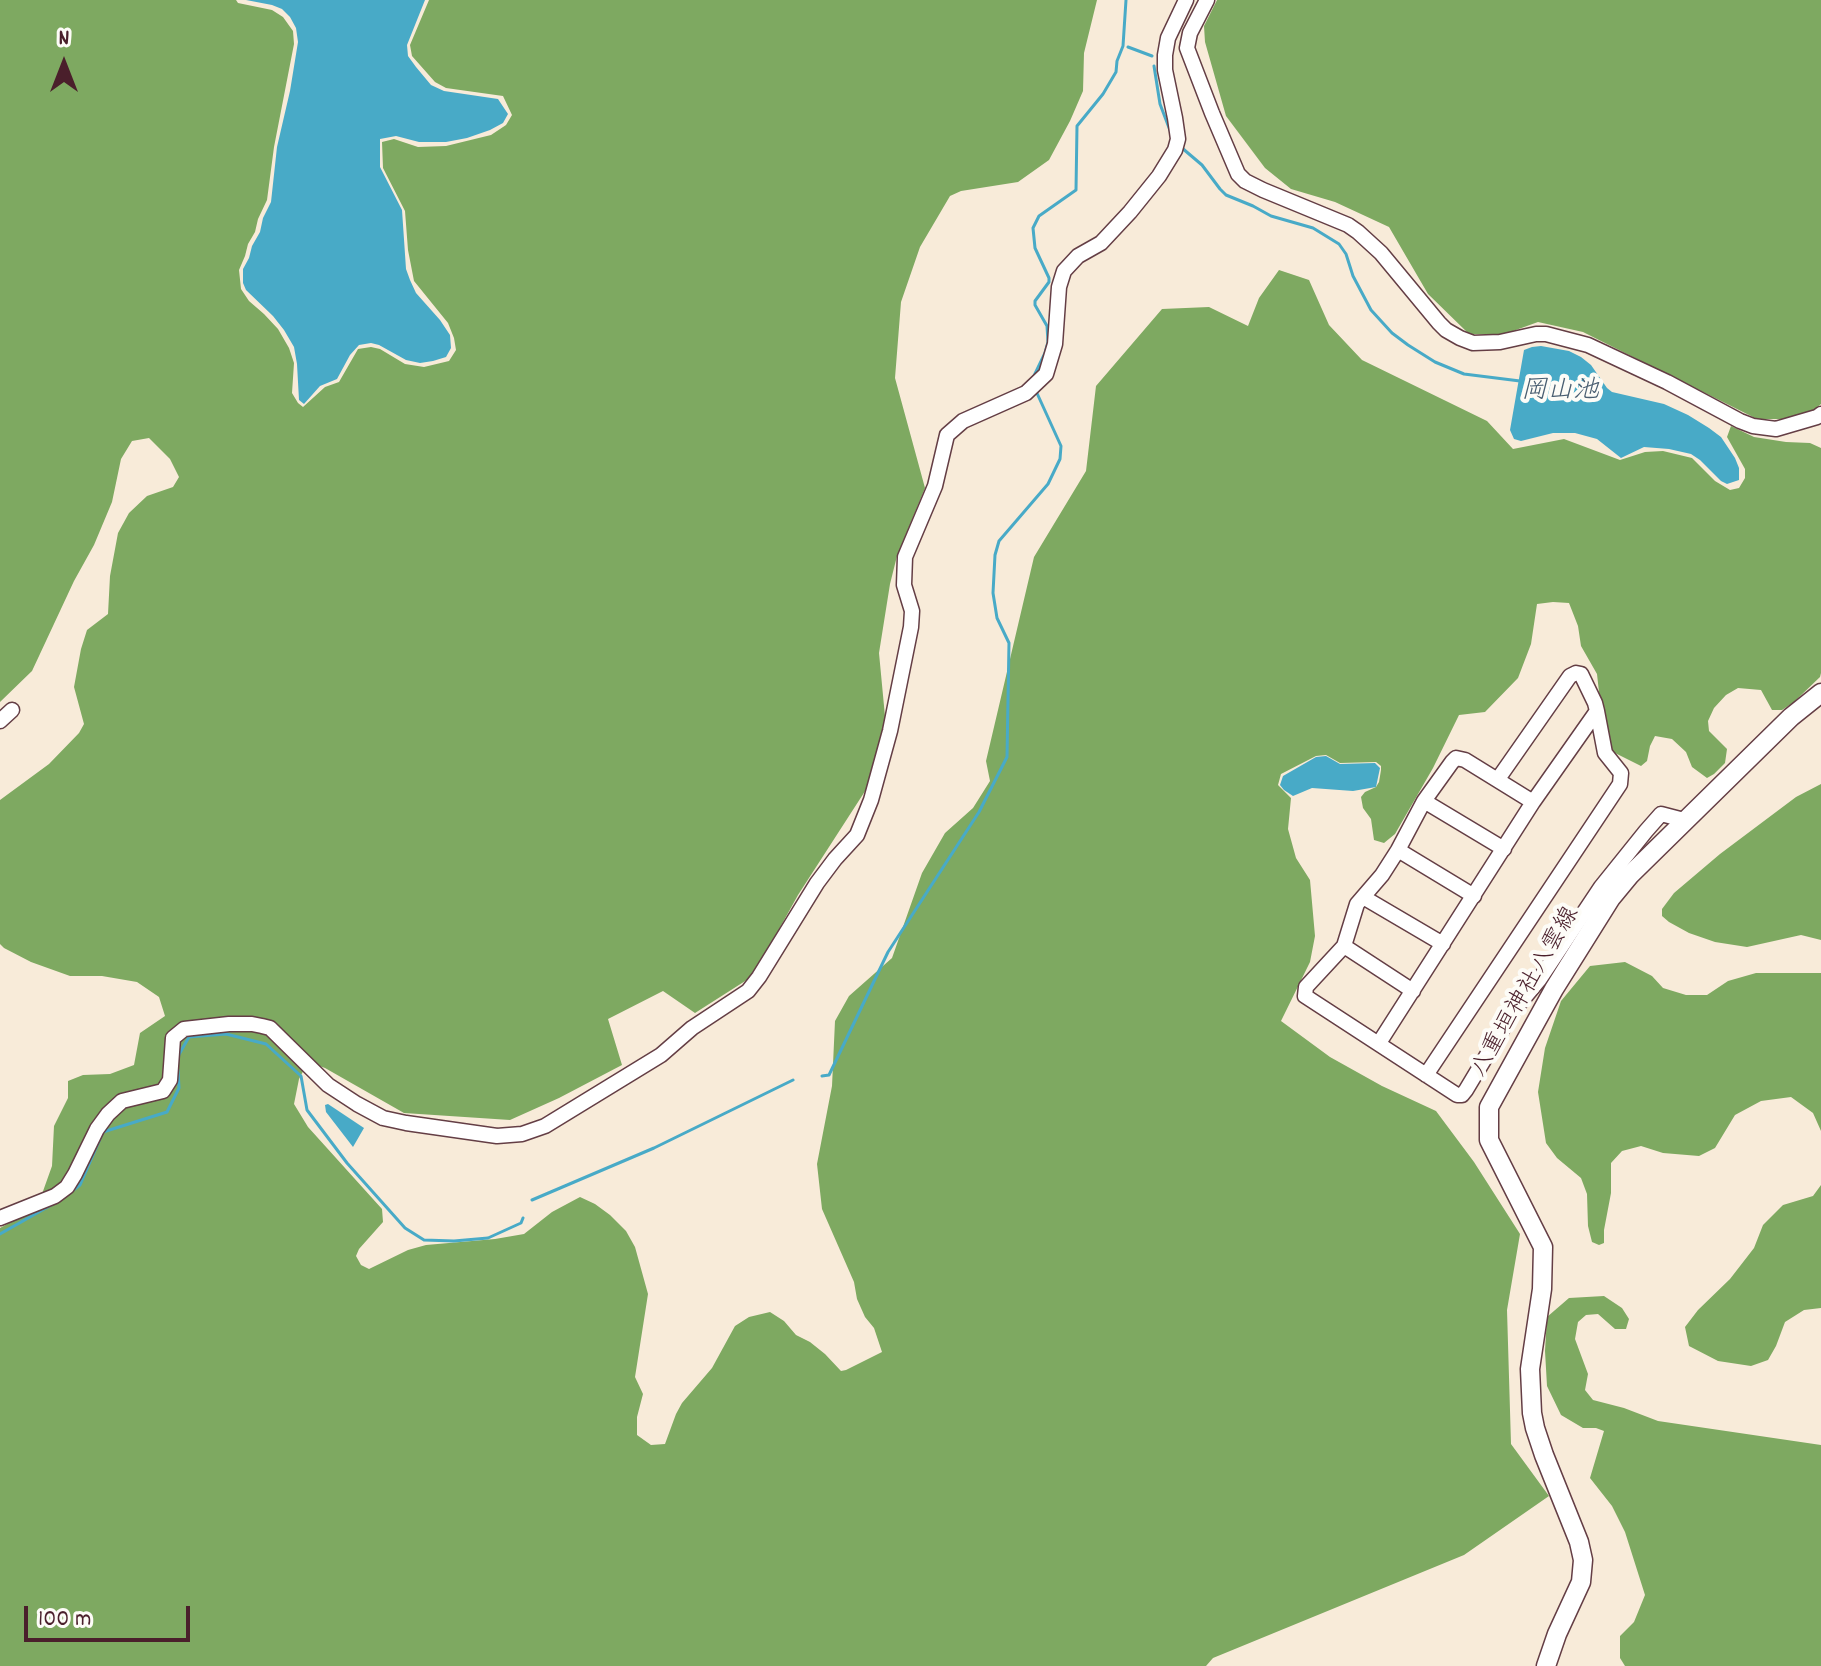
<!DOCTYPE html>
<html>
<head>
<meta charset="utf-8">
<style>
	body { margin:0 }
	#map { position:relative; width:1821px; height:1666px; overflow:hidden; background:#f8ebd9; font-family:Dekko,sans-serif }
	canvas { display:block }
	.north { position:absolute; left:24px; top:24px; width:80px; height:80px; -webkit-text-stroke:6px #fdfcf7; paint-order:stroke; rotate:0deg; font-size:22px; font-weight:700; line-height:32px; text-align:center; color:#4a1f2b }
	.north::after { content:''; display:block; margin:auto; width:28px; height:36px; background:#4a1f2b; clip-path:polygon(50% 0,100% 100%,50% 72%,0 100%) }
	.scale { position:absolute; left:24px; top:1606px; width:166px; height:36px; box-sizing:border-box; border:4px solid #4a1f2b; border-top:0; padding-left:10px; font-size:24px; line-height:28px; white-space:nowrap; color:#4a1f2b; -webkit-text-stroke:6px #fdfcf7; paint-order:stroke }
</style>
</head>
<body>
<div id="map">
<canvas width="1821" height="1666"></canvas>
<div class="north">N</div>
<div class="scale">100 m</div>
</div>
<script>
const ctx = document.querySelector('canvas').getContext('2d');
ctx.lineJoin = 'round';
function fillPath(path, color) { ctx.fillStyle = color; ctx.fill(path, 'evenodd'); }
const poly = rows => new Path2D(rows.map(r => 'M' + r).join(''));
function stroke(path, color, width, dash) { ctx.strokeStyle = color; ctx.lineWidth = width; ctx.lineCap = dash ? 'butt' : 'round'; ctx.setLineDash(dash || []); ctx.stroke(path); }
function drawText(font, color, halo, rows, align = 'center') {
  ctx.font = font + ' Dekko,"Klee One",sans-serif'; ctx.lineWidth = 8; ctx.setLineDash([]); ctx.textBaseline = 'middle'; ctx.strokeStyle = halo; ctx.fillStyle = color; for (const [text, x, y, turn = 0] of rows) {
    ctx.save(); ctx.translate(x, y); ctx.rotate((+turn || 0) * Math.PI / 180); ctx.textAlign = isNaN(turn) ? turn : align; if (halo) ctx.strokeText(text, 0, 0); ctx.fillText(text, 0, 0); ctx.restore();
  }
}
fillPath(poly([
	[0,0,236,0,238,3,272,10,283,17,293,31,294,44,274,147,267,200,258,219,255,232,248,244,245,256,239,270,241,289,249,301,264,314,278,329,289,348,294,363,292,393,298,403,303,407,325,387,339,382,358,349,371,347,380,349,405,364,424,367,449,361,456,350,454,338,448,323,414,281,408,250,405,211,383,168,382,142,394,139,418,147,446,146,491,135,506,125,512,115,503,96,446,88,435,82,412,56,410,45,429,0,1097,0,1084,53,1083,91,1070,121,1049,160,1018,182,961,191,950,196,920,247,901,302,895,378,925,488,897,556,890,584,879,653,886,727,869,785,798,895,753,976,695,1013,663,991,608,1019,622,1065,559,1098,510,1120,404,1113,325,1068,308,1062,299,1079,294,1104,308,1127,382,1209,383,1222,359,1249,356,1256,361,1265,369,1269,408,1250,426,1245,495,1239,524,1234,552,1212,580,1197,595,1204,610,1215,626,1231,635,1247,648,1294,635,1377,643,1394,637,1417,637,1435,651,1445,665,1444,676,1414,682,1403,712,1368,735,1326,749,1317,770,1312,784,1321,796,1335,810,1342,825,1354,841,1371,846,1370,882,1352,874,1328,865,1317,857,1299,854,1282,822,1209,817,1164,832,1086,835,1021,849,996,892,958,922,873,945,833,973,808,990,781,986,761,1034,557,1086,471,1096,386,1162,309,1209,307,1248,326,1259,298,1279,270,1309,280,1329,325,1362,360,1487,421,1513,449,1564,439,1620,460,1645,452,1663,451,1692,458,1715,481,1730,490,1739,488,1745,478,1745,469,1727,437,1731,426,1754,437,1786,442,1810,443,1821,448,1821,673,1820,677,1794,702,1782,710,1772,710,1761,690,1738,688,1726,695,1714,708,1708,721,1709,731,1727,749,1725,763,1714,774,1707,778,1692,767,1686,752,1672,739,1655,736,1650,746,1647,761,1641,766,1611,751,1600,701,1597,674,1581,646,1578,626,1569,603,1553,602,1537,604,1531,644,1518,678,1485,712,1459,715,1433,768,1395,834,1384,843,1374,840,1371,819,1363,808,1361,797,1365,792,1376,787,1379,782,1381,770,1381,766,1376,762,1340,763,1326,755,1316,756,1281,774,1278,785,1291,798,1288,829,1296,858,1310,880,1315,936,1310,962,1281,1021,1330,1057,1382,1086,1436,1111,1474,1162,1520,1234,1507,1310,1511,1444,1549,1496,1464,1555,1213,1658,1206,1666,0,1666,0,1228,37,1208,52,1166,54,1126,68,1098,68,1081,83,1075,110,1074,134,1065,140,1033,165,1016,159,997,137,982,102,976,70,976,31,962,4,948,0,944,0,800,49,764,79,733,84,724,74,687,81,649,87,630,108,614,110,576,118,533,129,513,147,496,173,487,179,477,170,459,149,438,132,441,121,459,112,502,94,545,74,581,32,671,0,702],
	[1217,0,1821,0,1821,404,1809,414,1785,419,1757,419,1583,332,1538,322,1502,335,1469,334,1428,294,1389,227,1335,202,1291,189,1265,168,1226,116,1205,42,1204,26],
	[1821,784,1821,940,1801,935,1747,947,1715,942,1689,933,1669,922,1662,916,1662,909,1674,893,1720,854,1796,797],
	[1625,962,1652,976,1663,988,1686,995,1707,995,1728,981,1756,973,1821,973,1821,1131,1813,1113,1791,1097,1761,1101,1735,1115,1715,1148,1699,1156,1663,1153,1641,1146,1622,1151,1611,1163,1611,1193,1604,1230,1604,1243,1599,1245,1592,1242,1588,1226,1587,1194,1581,1178,1557,1158,1546,1143,1538,1092,1545,1048,1561,1001,1590,966],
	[1821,1185,1821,1308,1804,1310,1785,1322,1776,1346,1768,1360,1751,1366,1718,1361,1689,1346,1685,1327,1698,1310,1730,1279,1754,1248,1763,1225,1783,1205,1813,1196],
	[1604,1296,1622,1308,1629,1319,1626,1329,1615,1329,1598,1314,1586,1315,1578,1322,1575,1339,1588,1374,1585,1390,1593,1400,1624,1408,1658,1421,1821,1445,1821,1666,1625,1666,1620,1658,1620,1636,1634,1622,1645,1595,1625,1532,1612,1506,1590,1478,1604,1431,1596,1428,1583,1428,1561,1415,1547,1386,1545,1351,1547,1317,1569,1298]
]), '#7ea961');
fillPath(poly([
	[246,0,425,0,407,45,408,56,416,67,431,85,444,91,498,99,508,114,503,123,490,130,467,138,446,142,419,142,396,136,380,139,380,167,402,210,406,269,410,280,416,293,440,320,450,335,451,348,446,357,433,361,420,363,406,360,379,345,371,343,359,345,350,355,337,379,320,386,304,404,299,400,297,364,294,347,284,330,273,316,246,290,243,283,243,269,249,258,252,246,260,232,263,218,271,202,277,147,290,91,298,42,296,28,290,17,282,9,272,5],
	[1541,346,1569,351,1581,357,1591,365,1607,388,1612,392,1664,404,1688,415,1709,428,1721,437,1735,458,1739,468,1739,480,1727,484,1721,481,1700,460,1691,454,1669,449,1644,447,1621,458,1597,439,1575,433,1553,433,1521,441,1514,439,1510,430,1524,350,1532,347],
	[1326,756,1340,764,1375,763,1380,768,1376,787,1353,791,1312,788,1293,796,1284,790,1280,785,1283,776,1316,757],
	[328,1104,364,1128,353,1147,326,1112,325,1105]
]), '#48aac7');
stroke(poly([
	[1128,47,1152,56],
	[1154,66,1160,104,1171,133],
	[1182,148,1202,165,1220,189,1226,195,1253,206,1271,216,1313,228,1339,244,1346,254,1353,276,1371,310,1392,333,1408,345,1435,362,1464,374,1520,381],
	[1032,380,1045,353,1048,342,1047,326,1035,305,1035,301,1049,282,1049,278,1035,248,1033,228,1039,216,1076,190,1077,126,1103,94,1116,72,1117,61,1123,46,1126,0],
	[177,1058,189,1037,226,1034,266,1044,301,1076,307,1110,347,1163,405,1228,424,1240,454,1241,488,1238,521,1223,523,1218],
	[822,1076,829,1075,888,952,979,812,1007,757,1009,643,997,618,993,593,995,555,999,541,1048,484,1060,459,1061,446,1036,391],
	[72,1191,80,1185,103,1132,167,1112,179,1088,178,1070],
	[532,1200,654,1148,793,1080],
	[0,1234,53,1204]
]), '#48aac7', 3);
const minor = poly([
	[1207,0,1190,33,1187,48,1212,113,1238,174,1245,181,1263,190,1348,225,1358,232,1381,253,1439,323,1446,330,1460,338,1473,343,1500,342,1536,334,1546,334,1588,345,1667,382,1740,421,1753,426,1776,429,1817,417,1821,414],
	[0,721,12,710],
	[1424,801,1504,849],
	[1533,802,1465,760,1456,758,1452,762,1424,801,1398,850,1382,875,1357,904,1344,946,1306,987,1305,996,1457,1095,1462,1095,1466,1090,1514,1010,1539,980,1601,887,1646,831,1661,814,1684,820],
	[1398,850,1474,896],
	[1363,897,1443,944],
	[1344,946,1413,991],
	[1379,1043,1533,802,1597,711,1595,703,1581,674,1576,673,1570,676,1498,779],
	[1426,1075,1620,784,1621,773,1605,753,1597,711],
	[0,1218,55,1196,67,1187,75,1174,97,1129,108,1114,122,1101,163,1091,170,1080,173,1038,184,1029,229,1024,252,1024,262,1026,270,1028,328,1085,357,1104,383,1118,406,1123,497,1136,522,1134,545,1126,661,1055,692,1028,748,991,759,977,817,883,835,859,857,835,871,800,890,731,911,627,912,611,904,585,905,557,935,486,947,435,963,421,1026,393,1046,374,1055,344,1059,287,1064,271,1078,256,1101,243,1130,212,1159,176,1175,150,1178,139,1175,118,1165,70,1165,55,1168,38,1186,0]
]);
const major = poly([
	[1546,1666,1557,1634,1581,1582,1583,1560,1579,1542,1544,1455,1535,1428,1532,1413,1530,1369,1542,1289,1543,1247,1489,1140,1489,1107,1554,989,1611,898,1630,875,1791,717,1821,693]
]);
stroke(minor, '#643e45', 17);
stroke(major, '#643e45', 21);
stroke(minor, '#fff', 14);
stroke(major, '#fff', 18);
drawText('24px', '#4a1f2b', '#fdfcf7', [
	["八重垣神社八雲線",1527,993,-60]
]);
drawText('italic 26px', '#495e71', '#fdfcf7', [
	["岡山池",1560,393]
]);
</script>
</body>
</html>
